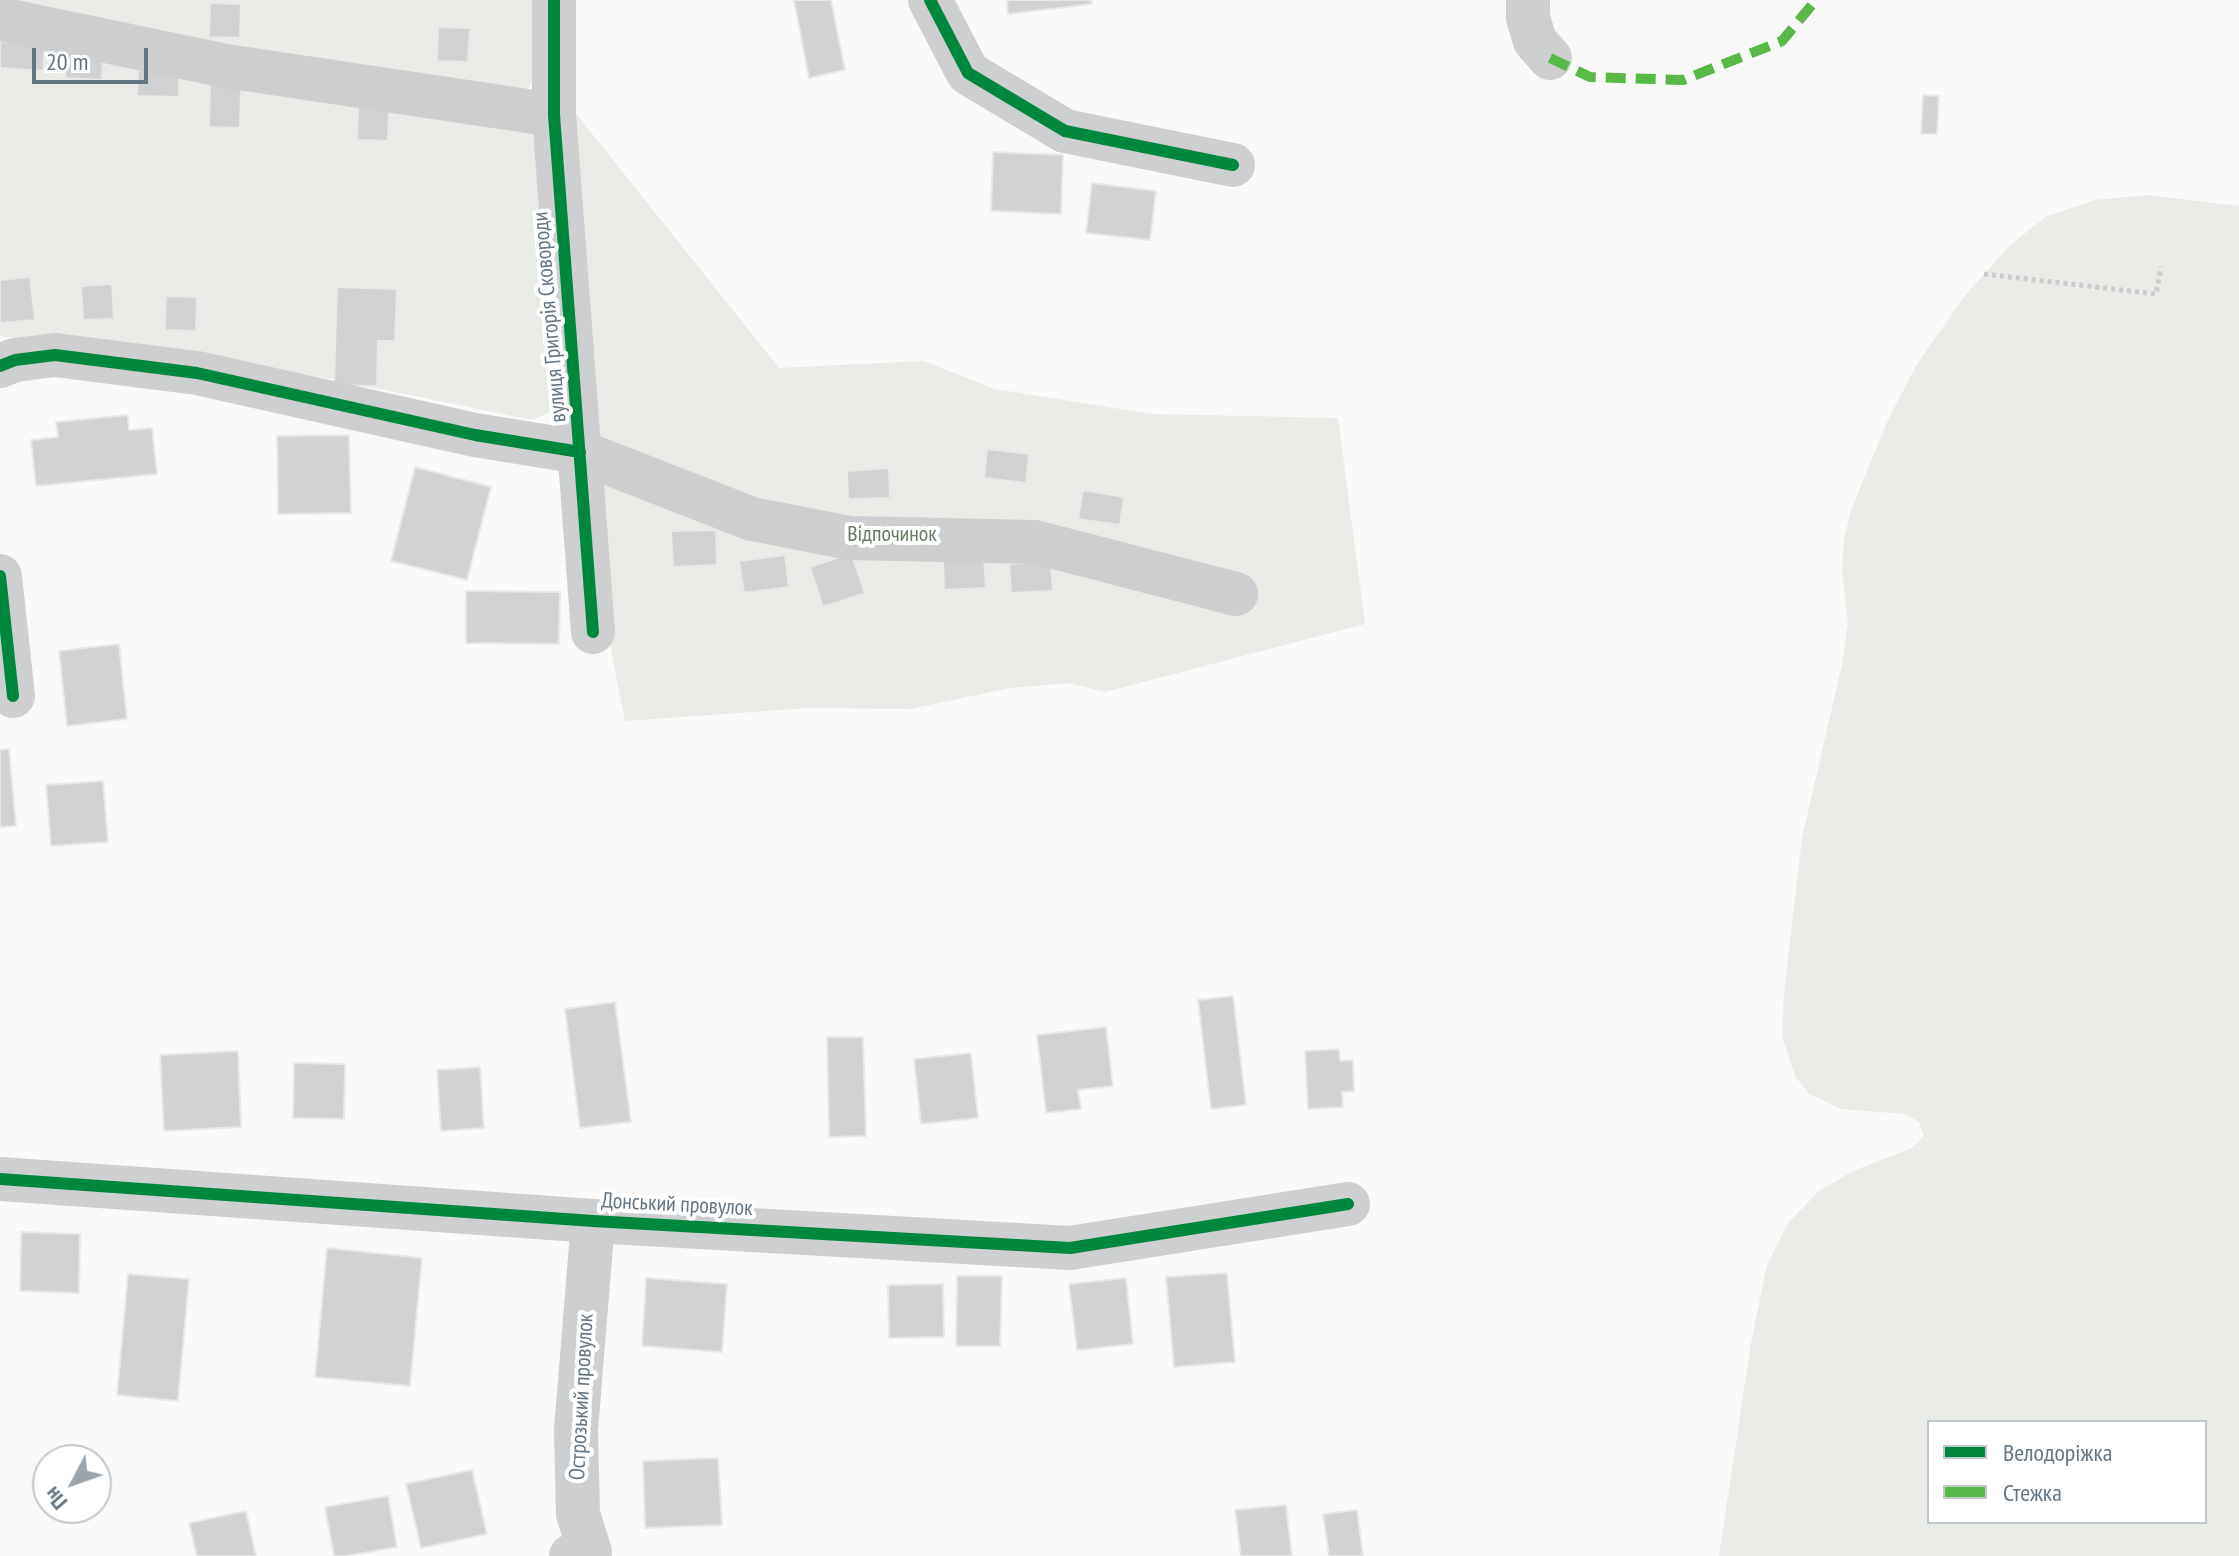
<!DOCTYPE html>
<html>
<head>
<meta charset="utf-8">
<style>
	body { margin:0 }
	#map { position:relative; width:2239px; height:1556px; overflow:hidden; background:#f9f9f9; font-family:"PT Sans Narrow",sans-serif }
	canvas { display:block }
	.legend { position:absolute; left:1927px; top:1420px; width:280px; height:104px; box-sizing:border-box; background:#fff; border:2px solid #c1c8cd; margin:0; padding:10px 14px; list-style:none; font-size:24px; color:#657683 }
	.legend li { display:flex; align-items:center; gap:16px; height:40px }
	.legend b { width:40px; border:2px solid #c1c8cd }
	.north { position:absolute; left:32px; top:1444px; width:80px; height:80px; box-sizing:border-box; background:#fff; border:2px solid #c1c8cd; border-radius:50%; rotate:229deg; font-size:22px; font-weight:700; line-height:32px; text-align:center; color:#657683 }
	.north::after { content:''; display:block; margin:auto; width:28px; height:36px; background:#99a4ac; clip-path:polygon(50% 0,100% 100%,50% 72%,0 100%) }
	.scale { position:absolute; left:32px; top:48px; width:116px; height:36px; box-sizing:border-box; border:4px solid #657683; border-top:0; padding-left:10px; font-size:24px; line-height:28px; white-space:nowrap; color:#657683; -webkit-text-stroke:6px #fff; paint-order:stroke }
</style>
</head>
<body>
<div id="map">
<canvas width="2239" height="1556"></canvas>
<ul class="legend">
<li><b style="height:10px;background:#00873e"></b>Велодоріжка</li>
<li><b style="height:10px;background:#58b947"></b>Стежка</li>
</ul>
<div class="north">Пн</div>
<div class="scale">20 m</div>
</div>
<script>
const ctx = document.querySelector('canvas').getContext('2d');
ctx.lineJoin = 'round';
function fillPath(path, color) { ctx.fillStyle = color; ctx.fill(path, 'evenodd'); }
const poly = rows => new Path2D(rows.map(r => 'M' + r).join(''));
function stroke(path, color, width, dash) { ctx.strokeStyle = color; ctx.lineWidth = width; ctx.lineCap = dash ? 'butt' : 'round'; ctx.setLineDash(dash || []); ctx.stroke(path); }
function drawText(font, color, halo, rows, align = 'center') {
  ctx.font = font + ' "PT Sans Narrow",sans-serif'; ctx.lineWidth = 8; ctx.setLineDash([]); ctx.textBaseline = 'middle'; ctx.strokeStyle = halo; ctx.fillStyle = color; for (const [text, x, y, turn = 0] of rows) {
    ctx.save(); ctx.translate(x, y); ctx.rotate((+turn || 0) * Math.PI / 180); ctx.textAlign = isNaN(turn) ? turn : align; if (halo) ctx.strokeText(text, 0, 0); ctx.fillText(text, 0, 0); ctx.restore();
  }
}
fillPath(poly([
	[0,0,540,0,542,65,526,92,537,130,555,410,532,420,322,377,0,336],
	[570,106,779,368,923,361,995,389,1151,414,1338,418,1365,624,1105,692,1068,683,1011,688,910,709,809,708,625,721,612,656,596,502,594,432],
	[2147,195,2239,206,2239,1556,1719,1556,1751,1343,1767,1265,1788,1223,1819,1191,1853,1171,1912,1148,1924,1136,1919,1122,1905,1114,1841,1109,1809,1094,1795,1076,1782,1036,1784,993,1802,838,1842,664,1848,624,1842,570,1844,540,1851,510,1888,420,1916,366,1963,298,2009,246,2047,216,2095,200],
	[2205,1422,2205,1522,1929,1522,1929,1422]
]), '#e8ebe6');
const building = poly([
	[794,0,831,0,845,70,809,78,794,0],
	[1007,0,1091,0,1092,4,1008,14,1007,0],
	[210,3,241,4,240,38,209,37,210,3],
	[438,27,470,28,468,62,437,61,438,27],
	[0,42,45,45,43,71,0,68,0,42],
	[66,55,103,57,102,80,65,78,66,55],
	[138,70,179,71,179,97,137,96,138,70],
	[210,82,241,83,240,128,209,127,210,82],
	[1923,95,1939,96,1937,134,1921,134,1923,95],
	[358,107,389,108,388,141,357,140,358,107],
	[993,152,1063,155,1061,214,991,211,993,152],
	[1092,183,1156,191,1150,240,1086,233,1092,183],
	[30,277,35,320,0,323,0,280,30,277],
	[112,284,114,319,83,320,81,286,112,284],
	[337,287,397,289,395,341,378,341,377,386,334,385,337,287],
	[166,296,197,297,196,331,165,330,166,296],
	[128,415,129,430,152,428,157,474,36,486,31,440,58,437,56,422,128,415],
	[349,435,351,513,278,514,277,436,349,435],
	[987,449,1029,454,1026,483,984,478,987,449],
	[415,467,491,487,467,580,391,561,415,467],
	[889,468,890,498,848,499,847,471,889,468],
	[1083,490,1124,497,1120,525,1078,519,1083,490],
	[716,530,717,565,673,567,671,531,716,530],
	[851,553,865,593,823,607,810,567,851,553],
	[785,555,789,587,744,593,739,561,785,555],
	[984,559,986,588,944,590,943,561,984,559],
	[1051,562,1053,591,1011,593,1009,564,1051,562],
	[466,591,560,592,559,644,466,643,466,591],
	[119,644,127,719,67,726,59,651,119,644],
	[9,749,16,826,0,827,0,750,9,749],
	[103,781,108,842,51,846,46,785,103,781],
	[1233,996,1246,1105,1211,1109,1198,1000,1233,996],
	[615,1002,631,1122,580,1128,565,1009,615,1002],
	[1106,1027,1113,1086,1078,1090,1081,1109,1046,1113,1037,1035,1106,1027],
	[827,1037,863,1037,866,1136,829,1137,827,1037],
	[1339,1049,1340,1061,1353,1060,1354,1091,1342,1092,1343,1107,1308,1109,1305,1051,1339,1049],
	[238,1051,241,1127,164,1131,160,1055,238,1051],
	[971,1053,978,1118,921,1124,914,1059,971,1053],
	[294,1063,345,1064,344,1119,293,1118,294,1063],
	[480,1067,484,1128,441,1131,437,1070,480,1067],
	[21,1232,80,1234,79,1293,20,1291,21,1232],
	[327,1248,422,1258,410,1386,315,1377,327,1248],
	[1227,1273,1235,1362,1174,1367,1166,1277,1227,1273],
	[128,1274,189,1279,178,1401,117,1395,128,1274],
	[957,1276,1002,1276,1000,1346,956,1346,957,1276],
	[646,1278,727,1284,722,1352,642,1346,646,1278],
	[1126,1278,1133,1344,1077,1350,1069,1284,1126,1278],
	[943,1284,944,1337,889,1338,888,1285,943,1284],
	[718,1458,722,1525,645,1528,643,1461,718,1458],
	[472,1470,487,1534,421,1548,406,1484,472,1470],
	[388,1496,397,1547,346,1556,334,1556,325,1507,388,1496],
	[1286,1505,1292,1556,1241,1556,1235,1510,1286,1505],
	[1357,1510,1363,1556,1329,1556,1323,1514,1357,1510],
	[246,1511,256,1556,197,1556,189,1523,246,1511]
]);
fillPath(building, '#d0d2d3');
stroke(building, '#e8e8e8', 2);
stroke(poly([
	[1984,274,2156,294,2161,267]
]), '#cbcccd', 5, [4, 4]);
stroke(poly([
	[554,0,554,115,593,632],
	[930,0,968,73,1065,131,1233,165],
	[1528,0,1528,18,1535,41,1550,58],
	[0,19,226,66,554,115],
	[0,366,15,360,55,355,197,373,475,435,580,452,752,519,850,538,1035,542,1236,594],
	[0,576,13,696],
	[0,1179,593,1221,1070,1248,1348,1204],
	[571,1556,590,1552,578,1514,576,1430,593,1221]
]), '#cecfd0', 44);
stroke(poly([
	[1550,58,1590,77,1683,80,1782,41,1816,0]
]), '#58b947', 10, [20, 10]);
stroke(poly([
	[554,0,554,115,593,632],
	[930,0,968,73,1065,131,1233,165],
	[0,366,15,360,55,355,197,373,475,435,580,452],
	[0,576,13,696],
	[0,1179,593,1221,1070,1248,1348,1204]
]), '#00873e', 12);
drawText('22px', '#657683', '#fff', [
	["вулиця Григорія Сковороди",550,317,-95],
	["Донський провулок",677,1205,3],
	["Острозький провулок",582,1397,-87]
]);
drawText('22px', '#687a64', '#fff', [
	["Відпочинок",892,535]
]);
</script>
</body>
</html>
